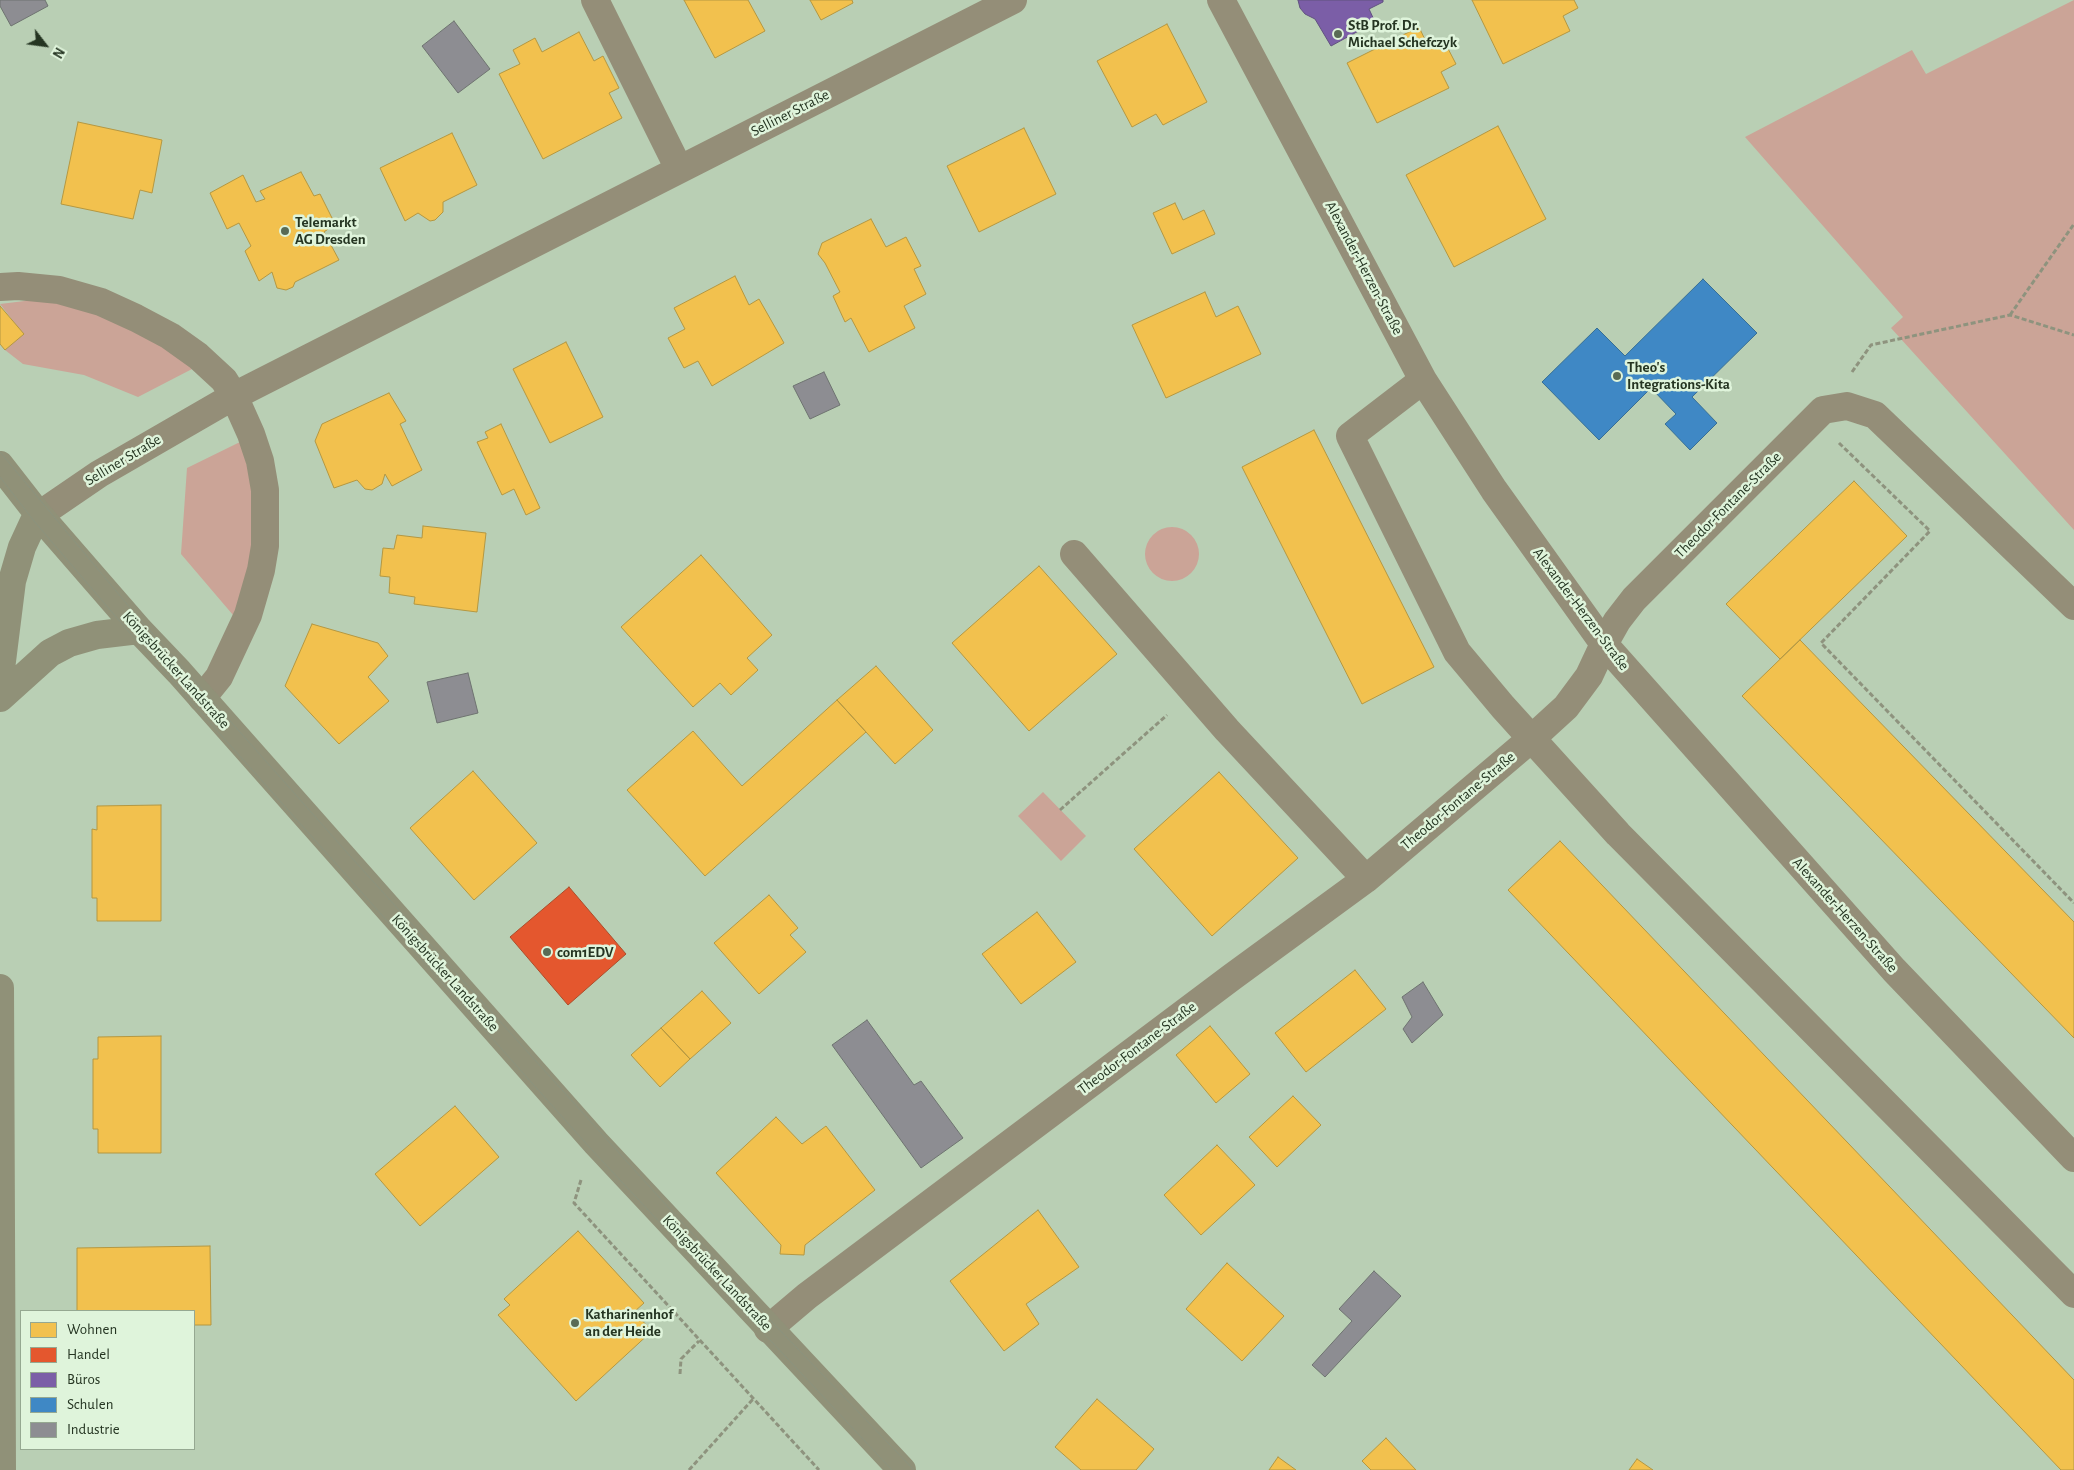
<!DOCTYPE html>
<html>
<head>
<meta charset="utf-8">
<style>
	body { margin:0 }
	#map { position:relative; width:2074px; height:1470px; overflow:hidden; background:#b9cfb4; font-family:"Alegreya Sans",sans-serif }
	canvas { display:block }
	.legend { position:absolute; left:20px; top:1310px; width:175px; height:140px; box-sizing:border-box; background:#dff4db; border:1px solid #95a891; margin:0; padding:6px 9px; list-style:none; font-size:15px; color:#253522 }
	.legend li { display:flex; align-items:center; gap:10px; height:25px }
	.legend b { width:25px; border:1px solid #95a891 }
	.north { position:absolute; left:20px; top:20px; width:50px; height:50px; -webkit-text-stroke:4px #dff4db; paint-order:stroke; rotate:120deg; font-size:14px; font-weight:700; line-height:20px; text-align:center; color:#253522 }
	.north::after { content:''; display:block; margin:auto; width:18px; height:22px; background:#253522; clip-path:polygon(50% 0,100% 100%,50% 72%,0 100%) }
</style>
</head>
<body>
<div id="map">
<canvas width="2074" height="1470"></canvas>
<ul class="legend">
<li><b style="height:14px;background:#f2c14e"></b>Wohnen</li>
<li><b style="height:14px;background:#e4572e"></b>Handel</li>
<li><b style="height:14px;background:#7b5ea7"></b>Büros</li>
<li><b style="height:14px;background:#3f88c5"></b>Schulen</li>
<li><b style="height:14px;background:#8d8d92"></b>Industrie</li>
</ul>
<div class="north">N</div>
</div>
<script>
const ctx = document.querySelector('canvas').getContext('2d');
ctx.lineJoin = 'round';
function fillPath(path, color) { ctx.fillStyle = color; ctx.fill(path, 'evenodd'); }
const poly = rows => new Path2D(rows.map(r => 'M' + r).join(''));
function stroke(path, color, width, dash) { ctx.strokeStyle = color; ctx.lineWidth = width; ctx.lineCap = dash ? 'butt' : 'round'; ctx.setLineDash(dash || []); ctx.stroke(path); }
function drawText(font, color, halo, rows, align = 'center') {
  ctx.font = font + ' "Alegreya Sans",sans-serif'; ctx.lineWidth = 5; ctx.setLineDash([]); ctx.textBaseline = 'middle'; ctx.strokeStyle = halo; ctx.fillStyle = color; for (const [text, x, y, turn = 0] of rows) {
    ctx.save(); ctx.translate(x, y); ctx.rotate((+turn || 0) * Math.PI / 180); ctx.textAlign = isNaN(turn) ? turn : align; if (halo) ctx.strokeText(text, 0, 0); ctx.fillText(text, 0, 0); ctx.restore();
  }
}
fillPath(poly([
	[2074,0,2074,530,1891,328,1903,317,1745,137,1912,50,1926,74],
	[49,298,103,311,167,342,194,368,138,397,84,375,23,364,5,350,23,334,0,304],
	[240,442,254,488,255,547,244,592,233,615,181,554,187,468],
	'1145 554a27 27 0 1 1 54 0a27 27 0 1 1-54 0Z',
	[1043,792,1086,836,1061,861,1018,816]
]), '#cba497');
const homes = poly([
	[684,0,748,0,765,31,715,58,684,0],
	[810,0,852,0,853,3,821,20,810,0],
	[1472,0,1574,0,1578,8,1563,16,1570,31,1503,64,1472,0],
	[1167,24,1207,102,1163,125,1156,114,1132,127,1097,61,1167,24],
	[1419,27,1428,46,1443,39,1456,64,1441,72,1449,88,1377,123,1347,63,1419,27],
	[579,32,594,61,603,56,619,88,609,93,622,118,543,159,499,74,520,64,513,50,535,38,542,52,579,32],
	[78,122,162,140,152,193,140,190,133,219,61,204,78,122],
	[1498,126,1546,219,1454,267,1406,175,1498,126],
	[1024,128,1056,194,979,232,947,166,1024,128],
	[452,133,477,185,443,202,443,212,435,220,430,221,418,213,405,221,380,168,452,133],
	[301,172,314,196,320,194,335,224,324,232,339,260,295,282,293,287,286,290,277,288,272,272,259,281,245,251,251,246,239,223,227,229,210,193,243,175,256,202,265,199,260,191,301,172],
	[1175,203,1183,220,1204,210,1215,234,1172,254,1153,213,1175,203],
	[871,219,886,247,906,237,921,266,914,269,926,294,904,306,915,328,869,352,851,318,845,322,833,296,840,292,825,263,818,254,822,243,871,219],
	[735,276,749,305,759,299,784,343,712,386,698,361,684,368,668,338,685,329,674,308,735,276],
	[1205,292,1216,317,1238,306,1261,354,1166,398,1132,325,1205,292],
	[0,306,24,334,5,350,0,344,0,306],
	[566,342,603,417,550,443,513,369,566,342],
	[389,393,406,421,400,424,422,470,392,486,385,474,382,484,372,490,365,489,357,480,334,488,315,441,322,424,389,393],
	[501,424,540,508,526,515,514,489,502,495,477,442,488,438,485,432,501,424],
	[1314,430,1434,667,1362,704,1242,467,1314,430],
	[1854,481,1907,536,1780,659,1726,604,1854,481],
	[423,526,486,533,477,612,414,604,415,597,389,593,390,577,380,576,383,548,394,549,397,535,422,538,423,526],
	[701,555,772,635,747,658,758,670,731,695,720,683,693,707,621,627,701,555],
	[1039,566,1117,654,1029,731,952,643,1039,566],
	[312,624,378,643,388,656,368,677,389,701,339,744,285,686,312,624],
	[1800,640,2074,922,2074,1038,1742,696,1800,640],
	[876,666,933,730,895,764,837,700,876,666],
	[837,700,866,732,705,876,627,790,693,731,742,786,837,700],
	[473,771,537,843,474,900,410,828,473,771],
	[1219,772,1298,858,1212,936,1134,849,1219,772],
	[161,805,161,921,97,921,97,898,92,898,92,829,97,830,97,806,161,805],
	[1560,841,2074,1380,2074,1470,2061,1470,1508,890,1560,841],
	[769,895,798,928,790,935,806,952,759,994,714,943,769,895],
	[1037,912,1076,962,1021,1004,982,954,1037,912],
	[1355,970,1386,1009,1306,1072,1275,1033,1355,970],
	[702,991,731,1023,690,1059,661,1028,702,991],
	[1210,1026,1250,1074,1216,1103,1176,1055,1210,1026],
	[661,1028,690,1059,660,1087,631,1055,661,1028],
	[161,1036,161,1153,98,1153,98,1129,93,1129,93,1059,98,1059,98,1037,161,1036],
	[1293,1096,1321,1125,1277,1167,1249,1137,1293,1096],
	[455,1106,499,1157,420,1226,375,1174,455,1106],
	[776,1117,802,1144,826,1126,875,1190,805,1245,804,1255,780,1254,781,1245,716,1173,776,1117],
	[1217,1145,1255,1185,1201,1235,1164,1195,1217,1145],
	[1038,1210,1079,1267,1026,1304,1039,1324,1004,1351,950,1281,1038,1210],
	[578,1231,644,1303,634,1312,652,1331,576,1401,498,1315,510,1305,504,1299,578,1231],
	[210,1246,211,1325,194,1325,194,1311,77,1311,77,1248,210,1246],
	[1227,1263,1284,1316,1242,1361,1186,1309,1227,1263],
	[1097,1399,1154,1449,1136,1470,1081,1470,1055,1447,1097,1399],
	[1386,1438,1416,1470,1371,1470,1362,1461,1386,1438],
	[1278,1457,1296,1470,1269,1470,1278,1457],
	[1637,1459,1653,1470,1629,1470,1637,1459]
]);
fillPath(homes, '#f2c14e');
stroke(homes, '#b49741', 1);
const shops = poly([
	[569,887,626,954,568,1005,510,937,569,887]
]);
fillPath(shops, '#e4572e');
stroke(shops, '#ab4d2a', 1);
const offices = poly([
	[1298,0,1383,0,1383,2,1369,9,1375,22,1331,46,1315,19,1305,14,1300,8,1298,0]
]);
fillPath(offices, '#7b5ea7');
stroke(offices, '#61527f', 1);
const schools = poly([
	[1703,279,1757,333,1692,397,1717,423,1690,450,1665,424,1676,414,1651,388,1599,440,1542,382,1597,328,1625,356,1703,279]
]);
fillPath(schools, '#3f88c5');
stroke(schools, '#376f94', 1);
const industry = poly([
	[0,0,45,0,48,6,11,26,0,6,0,0],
	[454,21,490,69,458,93,422,46,454,21],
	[824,372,840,405,810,419,793,386,824,372],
	[468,673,478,713,437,723,427,682,468,673],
	[1423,982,1443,1015,1412,1043,1403,1029,1412,1017,1402,997,1423,982],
	[867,1020,914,1085,921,1081,963,1138,921,1168,832,1045,867,1020],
	[1374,1271,1401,1296,1325,1377,1312,1365,1352,1321,1339,1309,1374,1271]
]);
fillPath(industry, '#8d8d92');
stroke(industry, '#6e7370', 1);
stroke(poly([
	[2010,315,2074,224],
	[1852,372,1871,345,2010,315,2074,335],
	[1839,443,1930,531,1821,643,2074,903],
	[1060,810,1167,715],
	[581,1180,574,1203,819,1470],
	[680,1374,681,1359,699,1341],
	[689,1470,753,1399]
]), '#8e937e', 3, [5, 2.5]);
stroke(poly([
	[595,0,679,169],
	[1221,0,1423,380,1494,490,1604,644,1894,970,2074,1158],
	[0,287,18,286,59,290,101,302,136,318,170,336,198,356,224,380,234,396,251,434,260,461,265,490,265,546,261,570,248,615,219,677,202,698],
	[1423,380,1350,436,1457,652,1503,707,1618,834,2074,1294],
	[39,515,99,474,234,396,1013,0],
	[1074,554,1227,730,1366,879],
	[768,1329,807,1296,1232,977,1366,879,1531,739,1566,707,1589,676,1604,644,1617,621,1634,599,1823,410,1847,406,1875,415,2074,606]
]), '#948e78', 28);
stroke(poly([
	[0,465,39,515,139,630,179,672,596,1143,902,1470],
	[0,677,12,581,22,547,34,521,39,515],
	[0,698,50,653,69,643,97,635,139,630],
	[0,988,2,1470]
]), '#909178', 28);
stroke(poly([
	[0,452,136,615,351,857,774,1324,914,1470],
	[0,477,34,521,129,632,591,1149,892,1470]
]), '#8b937e', 1);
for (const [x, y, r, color] of [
	[1338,34,5,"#596b55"],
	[285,231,5,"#596b55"],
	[1617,376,5,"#596b55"],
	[547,952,5,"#596b55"],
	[575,1323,5,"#596b55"]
]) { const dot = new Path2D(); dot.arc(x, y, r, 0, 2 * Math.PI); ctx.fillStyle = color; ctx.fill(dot); stroke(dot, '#dff4db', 2); }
drawText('bold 15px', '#253522', '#dff4db', [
	["StB Prof. Dr.",1348,25],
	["Michael Schefczyk",1348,42],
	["Telemarkt",295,222],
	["AG Dresden",295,239],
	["Theo's",1627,367],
	["Integrations-Kita",1627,384],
	["com1EDV",557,952],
	["Katharinenhof",585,1314],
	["an der Heide",585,1331]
], 'left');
drawText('15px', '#253522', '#dff4db', [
	["Selliner Straße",790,113,-27],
	["Alexander-Herzen-Straße",1364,268,62],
	["Selliner Straße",123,460,-31],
	["Theodor-Fontane-Straße",1728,505,-45],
	["Alexander-Herzen-Straße",1581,609,53],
	["Königsbrücker Landstraße",176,670,48],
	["Theodor-Fontane-Straße",1458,801,-40],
	["Alexander-Herzen-Straße",1845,915,48],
	["Königsbrücker Landstraße",445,973,48],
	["Theodor-Fontane-Straße",1137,1048,-37],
	["Königsbrücker Landstraße",717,1273,47]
]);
</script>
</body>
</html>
